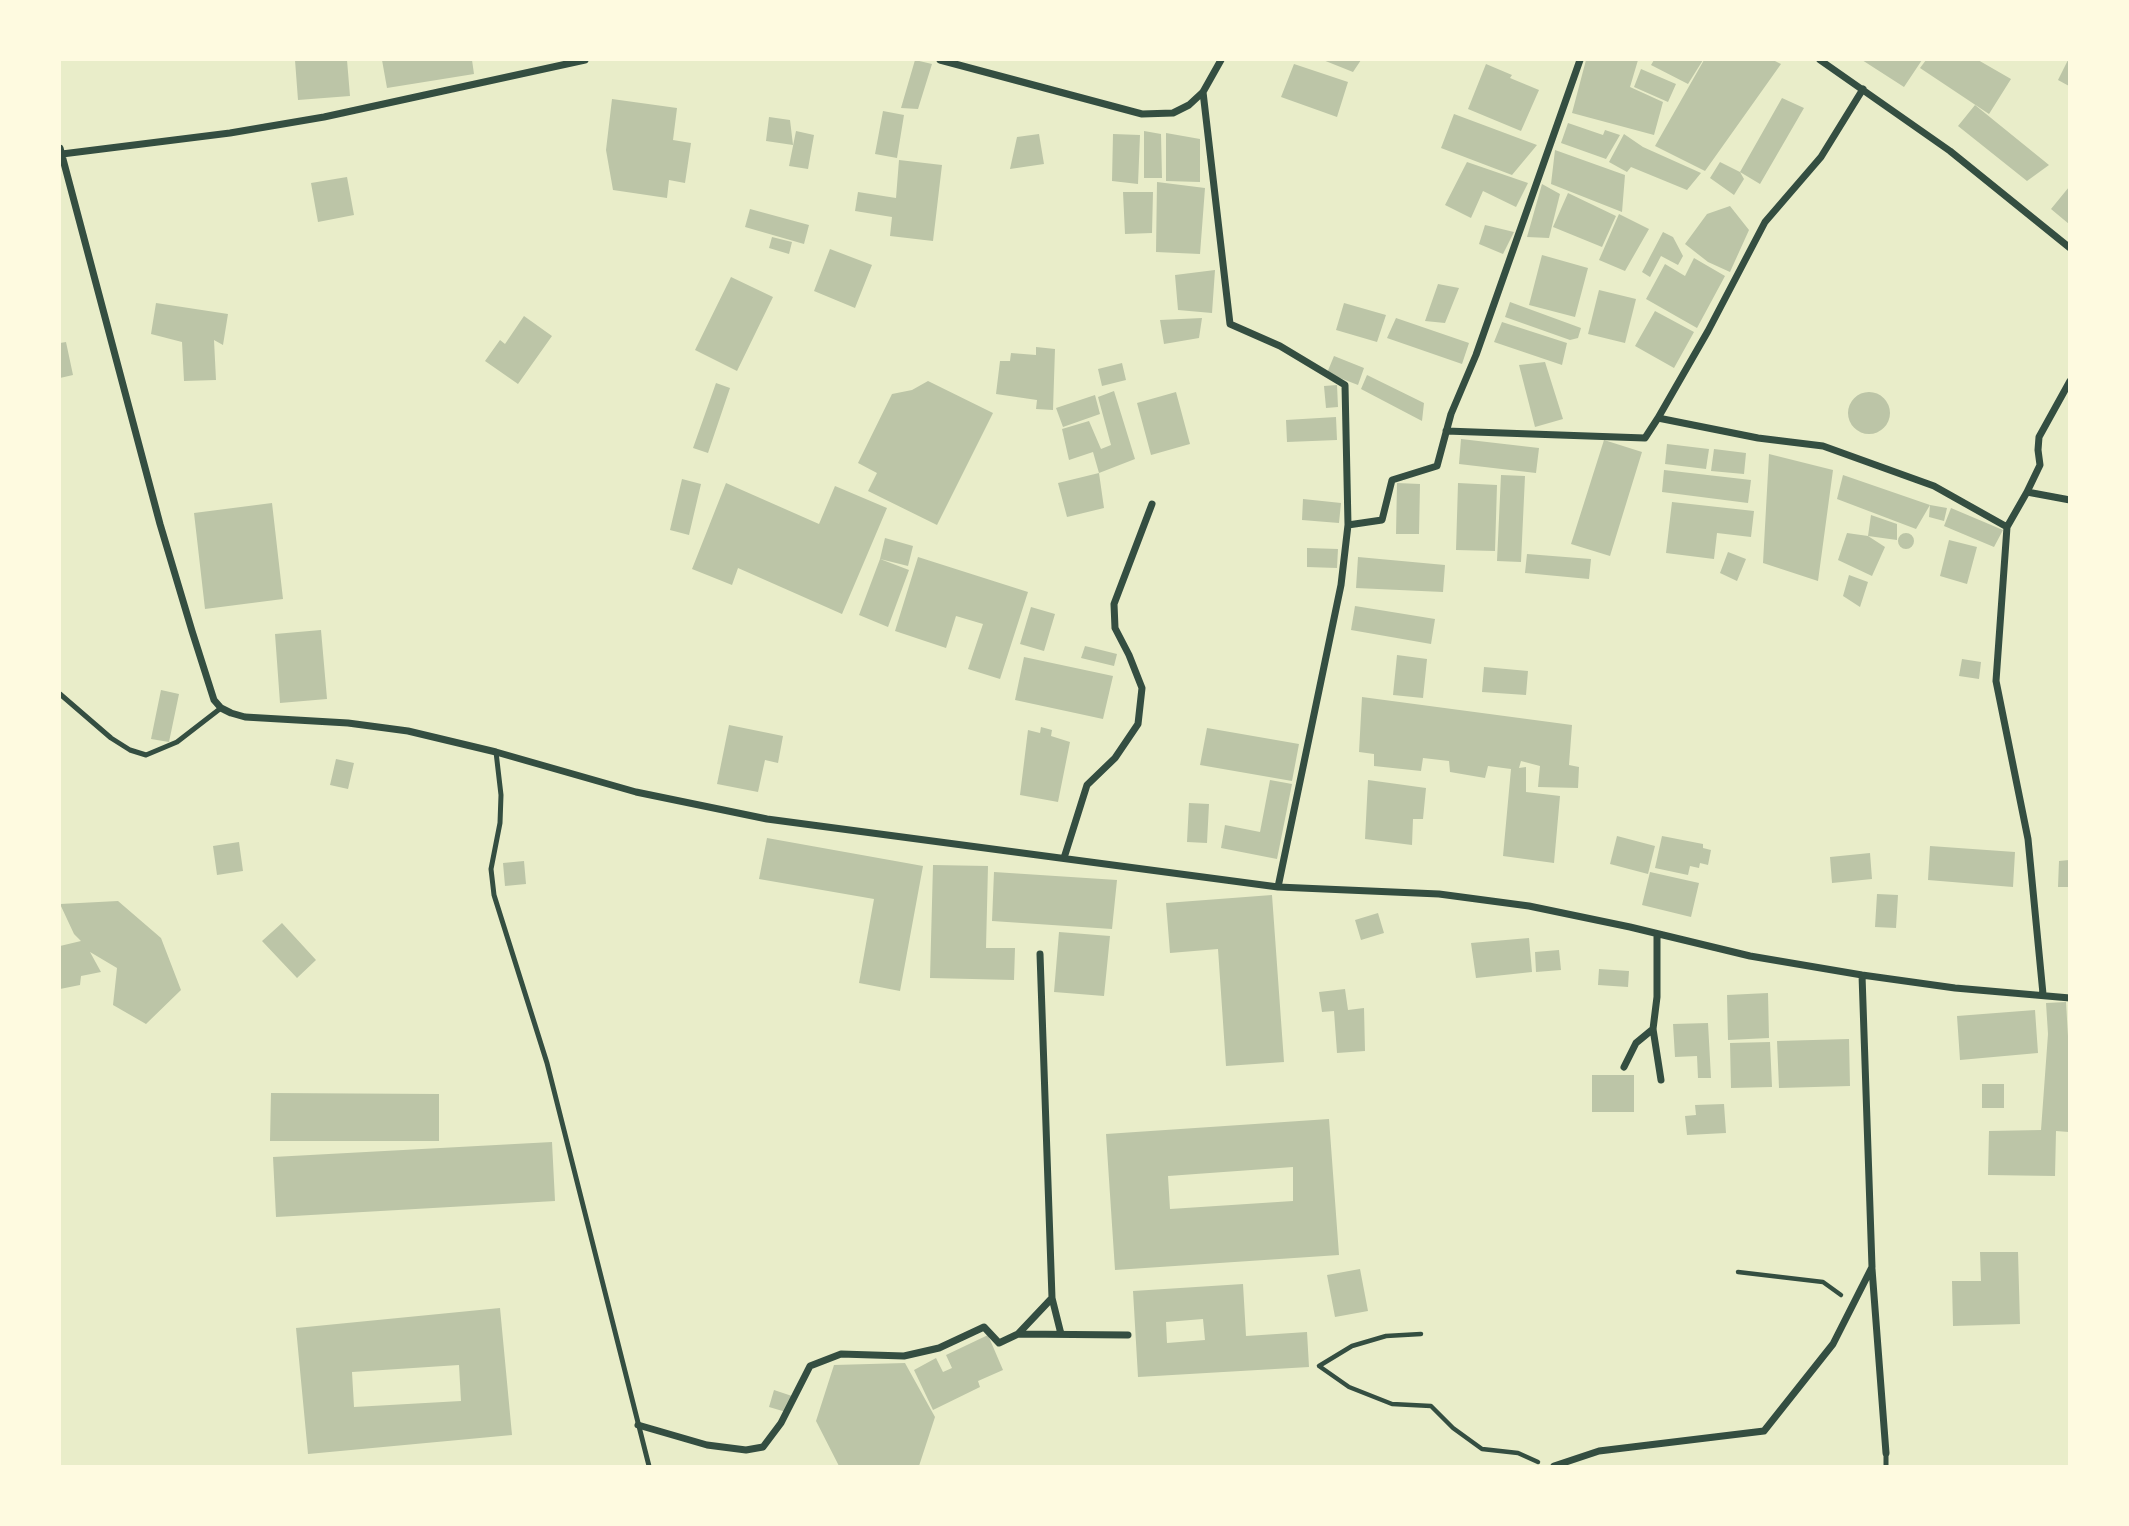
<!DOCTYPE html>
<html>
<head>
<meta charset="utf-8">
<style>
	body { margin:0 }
	#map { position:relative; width:2129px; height:1526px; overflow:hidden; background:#e9edc9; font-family:"Sofia Sans Condensed",sans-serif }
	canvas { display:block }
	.frame { position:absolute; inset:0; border:61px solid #fefae0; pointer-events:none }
</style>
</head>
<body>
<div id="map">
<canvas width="2129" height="1526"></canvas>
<div class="frame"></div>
</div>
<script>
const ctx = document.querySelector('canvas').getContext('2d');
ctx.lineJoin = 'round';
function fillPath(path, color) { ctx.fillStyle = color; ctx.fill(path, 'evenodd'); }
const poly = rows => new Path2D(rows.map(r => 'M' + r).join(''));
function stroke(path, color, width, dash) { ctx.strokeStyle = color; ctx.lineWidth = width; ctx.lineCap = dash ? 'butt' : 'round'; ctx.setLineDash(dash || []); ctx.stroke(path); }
fillPath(poly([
	[295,60,347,60,350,96,298,100],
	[382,60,472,60,474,74,387,88],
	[915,60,932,64,918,109,901,108],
	[1323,60,1361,60,1353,72],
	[1586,60,1638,60,1630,87,1663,102,1654,135,1572,113],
	[1654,60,1703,60,1688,84,1651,65],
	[1704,60,1773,60,1781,64,1705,171,1655,146],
	[1862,60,1922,60,1904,87],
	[1926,60,1978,60,2011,79,1989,114,1920,68],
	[2068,60,2069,60,2069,86,2058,80],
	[1294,64,1348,82,1337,117,1281,97],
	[1486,64,1512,75,1510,78,1539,90,1521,131,1468,109],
	[1641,69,1676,84,1668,102,1634,87],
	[1782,98,1804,108,1760,184,1740,172],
	[612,99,677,108,673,140,691,143,685,183,669,180,667,198,613,190,606,150],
	[1975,105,2049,165,2027,181,1958,126],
	[883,111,904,115,897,158,875,154],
	[1454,114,1537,145,1512,175,1441,148],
	[769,117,790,120,793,145,766,141],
	[1568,123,1603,135,1605,130,1620,135,1606,159,1561,143],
	[796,131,814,135,808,169,789,166],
	[1144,131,1161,134,1162,178,1144,178],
	[1166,133,1200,139,1200,182,1166,181],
	[1039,134,1044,164,1010,169,1017,137],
	[1113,134,1140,135,1138,184,1112,181],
	[1624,134,1643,147,1701,173,1687,190,1631,167,1627,172,1609,162],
	[1555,150,1625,175,1622,212,1551,184],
	[899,160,942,165,933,241,890,236,892,217,855,211,858,192,896,198],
	[1467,162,1528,183,1516,207,1483,191,1471,218,1445,205],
	[1720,162,1740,172,1744,179,1734,195,1710,178],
	[347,177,354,215,318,222,311,183],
	[1157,182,1205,188,1200,254,1156,252],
	[1542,184,1560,194,1549,238,1527,237],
	[2069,187,2069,224,2051,209],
	[1123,192,1153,192,1152,233,1125,234],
	[1568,193,1616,216,1602,247,1553,227],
	[1730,206,1749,230,1730,272,1708,262,1685,244,1707,214],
	[750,209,809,225,804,244,745,227],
	[1619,214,1649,229,1625,271,1599,260],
	[1485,225,1514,232,1503,254,1479,244],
	[1663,232,1673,237,1683,256,1678,265,1661,256,1650,277,1642,272],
	[772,237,792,242,789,254,769,248],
	[830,249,872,265,855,308,814,291],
	[1542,255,1588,268,1575,317,1529,305],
	[1694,258,1725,276,1697,328,1646,299,1665,264,1685,276],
	[1215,270,1212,313,1178,310,1175,275],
	[731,277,773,297,737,371,695,350],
	[1438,284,1459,288,1445,323,1425,321],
	[1599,290,1636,299,1625,343,1588,334],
	[1510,302,1581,328,1578,338,1570,340,1505,317],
	[156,303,228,314,223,345,214,340,216,380,184,381,182,342,151,334],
	[1344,303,1386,315,1377,342,1336,330],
	[1655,311,1694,332,1674,368,1635,346],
	[524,316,552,336,518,384,485,361,500,340,505,344],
	[1202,318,1199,338,1164,344,1160,320],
	[1396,318,1469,343,1462,364,1387,338],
	[1502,322,1567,343,1562,365,1494,342],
	[66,342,73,375,60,378,60,343],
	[1036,347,1055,349,1053,410,1036,409,1037,400,996,394,1000,361,1010,361,1011,353,1036,355],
	[1334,356,1364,368,1358,385,1327,373],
	[1545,362,1563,419,1535,427,1519,365],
	[1122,363,1126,380,1102,386,1098,369],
	[1367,375,1424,403,1422,421,1361,389],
	[928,381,993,413,937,525,868,491,877,473,858,463,892,394,912,390],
	[716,383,730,388,708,453,693,448],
	[1337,385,1338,407,1326,408,1324,386],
	[1114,391,1135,459,1099,473,1104,508,1067,517,1058,483,1099,473,1093,452,1069,460,1062,429,1089,421,1101,449,1111,445,1098,397],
	'1848 413a21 21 0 1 1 42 0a21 21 0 1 1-42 0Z',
	[1176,392,1190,444,1151,455,1137,403],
	[1095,395,1100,414,1063,427,1056,408],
	[1336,417,1337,440,1287,442,1286,420],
	[1461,439,1539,448,1536,473,1459,464],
	[1604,440,1642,452,1610,556,1571,544],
	[1667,444,1709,449,1706,469,1665,464],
	[1714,449,1746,453,1744,474,1711,471],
	[1769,454,1833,470,1818,581,1763,563],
	[1664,470,1751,480,1748,503,1662,492],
	[1501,475,1525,476,1521,562,1497,561],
	[1843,475,1930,505,1916,529,1837,499],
	[682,479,701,484,689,535,670,530],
	[726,483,819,524,835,486,887,508,842,614,738,568,732,585,692,569],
	[1397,483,1420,484,1419,534,1396,534],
	[1458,483,1497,485,1495,551,1456,550],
	[1303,499,1341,503,1339,523,1302,520],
	[1672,502,1754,511,1751,537,1717,533,1714,559,1666,553],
	[272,503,283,599,205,609,194,513],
	[1930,505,1947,508,1944,521,1929,517],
	[1951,508,2003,530,1994,547,1944,526],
	[1871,515,1897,524,1897,540,1868,536],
	[1847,533,1868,536,1885,547,1872,576,1838,560],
	'1898 541a8 8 0 1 1 16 0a8 8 0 1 1-16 0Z',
	[885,538,913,546,908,566,880,559],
	[1949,540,1977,547,1967,584,1940,576],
	[1307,548,1338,549,1337,568,1307,567],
	[1728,552,1746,559,1737,581,1720,573],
	[1527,554,1591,559,1589,579,1525,573],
	[918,557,1028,592,1000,679,968,669,983,624,956,616,946,648,895,631],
	[1358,557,1445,565,1443,592,1356,588],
	[880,559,909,570,888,627,859,615],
	[1849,575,1868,582,1860,607,1843,596],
	[1355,606,1435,619,1431,644,1351,630],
	[1031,607,1055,614,1044,651,1020,644],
	[321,630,327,699,280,703,275,634],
	[1085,646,1117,654,1114,666,1081,658],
	[1397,655,1427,659,1423,698,1393,695],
	[1024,657,1113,676,1103,719,1015,700],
	[1962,659,1981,662,1979,679,1959,676],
	[1484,667,1528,671,1526,695,1482,692],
	[161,690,179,694,169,742,151,739],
	[1362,697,1572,725,1569,765,1579,767,1578,788,1538,787,1540,766,1521,761,1519,768,1526,767,1526,792,1560,796,1554,863,1503,856,1511,769,1488,766,1485,778,1450,772,1449,761,1423,758,1421,771,1374,766,1374,754,1359,752],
	[729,725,783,736,778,763,765,760,758,792,717,784],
	[1041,727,1052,730,1051,736,1070,742,1058,802,1020,795,1028,730,1040,733],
	[1207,728,1299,744,1292,781,1200,765],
	[336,759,354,763,348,789,330,785],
	[1270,780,1292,784,1277,859,1221,848,1225,825,1260,832],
	[1368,780,1426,788,1423,819,1413,819,1412,845,1365,839],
	[1189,803,1209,804,1207,843,1187,842],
	[1617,836,1655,846,1648,874,1610,864],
	[1662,836,1703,844,1703,848,1711,850,1708,865,1700,863,1699,868,1690,866,1688,875,1655,868],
	[767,838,923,866,900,991,859,983,874,899,759,879],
	[239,842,243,871,217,875,213,846],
	[1930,846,2015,852,2013,887,1928,880],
	[1870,853,1872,879,1832,883,1830,857],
	[2069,860,2069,887,2058,887,2059,861],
	[524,861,526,884,505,886,503,863],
	[933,865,988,866,986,948,1015,948,1014,980,930,978],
	[994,872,1117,880,1112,929,992,921],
	[1650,872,1699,883,1691,917,1642,905],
	[1877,894,1898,895,1896,928,1875,927],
	[1272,895,1284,1062,1226,1066,1218,949,1170,953,1166,903],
	[118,901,161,938,181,990,146,1024,113,1005,117,968,90,952,101,972,81,976,80,985,60,989,60,946,81,941,74,934,60,904],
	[1378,913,1384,933,1361,940,1355,920],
	[282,923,316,960,297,978,262,941],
	[1059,932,1110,936,1104,996,1054,992],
	[1529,938,1532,972,1476,978,1471,943],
	[1559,950,1561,970,1536,972,1535,952],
	[1599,969,1629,971,1628,987,1598,985],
	[1345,989,1348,1010,1364,1008,1365,1051,1337,1053,1334,1011,1322,1012,1319,992],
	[1768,993,1769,1038,1728,1040,1727,995],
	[2066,1002,2068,1036,2069,1036,2069,1132,2056,1131,2055,1176,1988,1175,1989,1131,2041,1130,2048,1034,2046,1003],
	[2035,1010,2038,1053,1960,1060,1957,1016],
	[1708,1023,1711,1078,1698,1078,1697,1056,1675,1057,1673,1024],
	[1849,1039,1850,1086,1779,1088,1777,1041],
	[1770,1042,1772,1087,1731,1088,1730,1043],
	[1592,1075,1634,1075,1634,1112,1592,1112],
	[1982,1084,2004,1084,2004,1108,1982,1108],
	[271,1093,439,1094,439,1141,270,1141],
	[1724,1104,1726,1133,1687,1135,1685,1116,1696,1115,1695,1105],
	[1329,1119,1339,1255,1115,1270,1106,1134],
	[1293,1167,1293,1201,1170,1209,1168,1176],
	[552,1142,555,1201,276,1217,273,1157],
	[1980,1252,2018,1252,2020,1324,1953,1326,1952,1281,1981,1281],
	[1360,1269,1368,1311,1335,1317,1327,1275],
	[1243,1284,1246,1336,1307,1332,1309,1367,1138,1377,1133,1291],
	[1203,1319,1205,1340,1167,1343,1166,1322],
	[500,1308,512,1435,308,1454,296,1328],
	[459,1365,461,1401,354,1407,352,1372],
	[988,1335,1003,1370,978,1381,980,1387,933,1410,914,1370,936,1358,943,1372,952,1368,946,1355],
	[905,1363,935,1417,919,1466,839,1466,816,1421,834,1365],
	[774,1390,792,1396,786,1412,769,1407]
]), '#bcc5a7');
stroke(poly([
	[1738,1272,1823,1282,1841,1295],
	[1421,1334,1386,1336,1352,1346,1319,1366,1349,1387,1392,1404,1431,1406,1453,1428,1482,1449,1518,1453,1538,1462]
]), '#344e41', 4.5);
stroke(poly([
	[60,694,111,738,130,750,146,755,177,742,221,708],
	[496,752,501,795,500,823,491,869,494,895,547,1063,649,1466],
	[1886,1466,1886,1453]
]), '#344e41', 5);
stroke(poly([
	[940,60,1142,114,1173,113,1189,105,1203,92,1221,60],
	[1820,60,1950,151,2070,248],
	[1203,92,1230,324,1280,346,1345,385,1348,525],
	[60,148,160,524,192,631,214,700,221,708,231,713,245,717,348,723,408,731,496,752,636,792,767,819,1278,887,1439,894,1529,906,1630,927,1750,956,1862,975,1955,988,2070,998],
	[62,154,230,133,324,117,585,60],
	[2070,381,2039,437,2038,450,2040,465,2027,492,2070,500],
	[1658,418,1708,331,1765,222,1821,157,1863,89],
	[1446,431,1645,438,1658,418,1758,438,1823,446,1934,486,2007,527],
	[2027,492,2007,527,1996,681,2028,839,2043,994],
	[1064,858,1087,785,1115,758,1138,724,1142,688,1129,655,1115,628,1114,604,1152,504],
	[1278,887,1341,585,1348,525,1382,520,1392,480,1437,466,1451,414,1476,355,1580,60],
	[1657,934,1657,997,1653,1029,1661,1080],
	[1624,1067,1636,1043,1653,1029],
	[1872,1269,1886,1453],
	[1052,1298,1061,1334],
	[1018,1334,1052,1298,1040,954],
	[638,1425,707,1445,746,1450,763,1447,781,1423,810,1366,841,1354,904,1356,939,1348,984,1327,999,1343,1018,1334,1128,1335],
	[1554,1466,1599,1451,1764,1431,1833,1344,1872,1267,1862,975]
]), '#344e41', 7);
</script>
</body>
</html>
